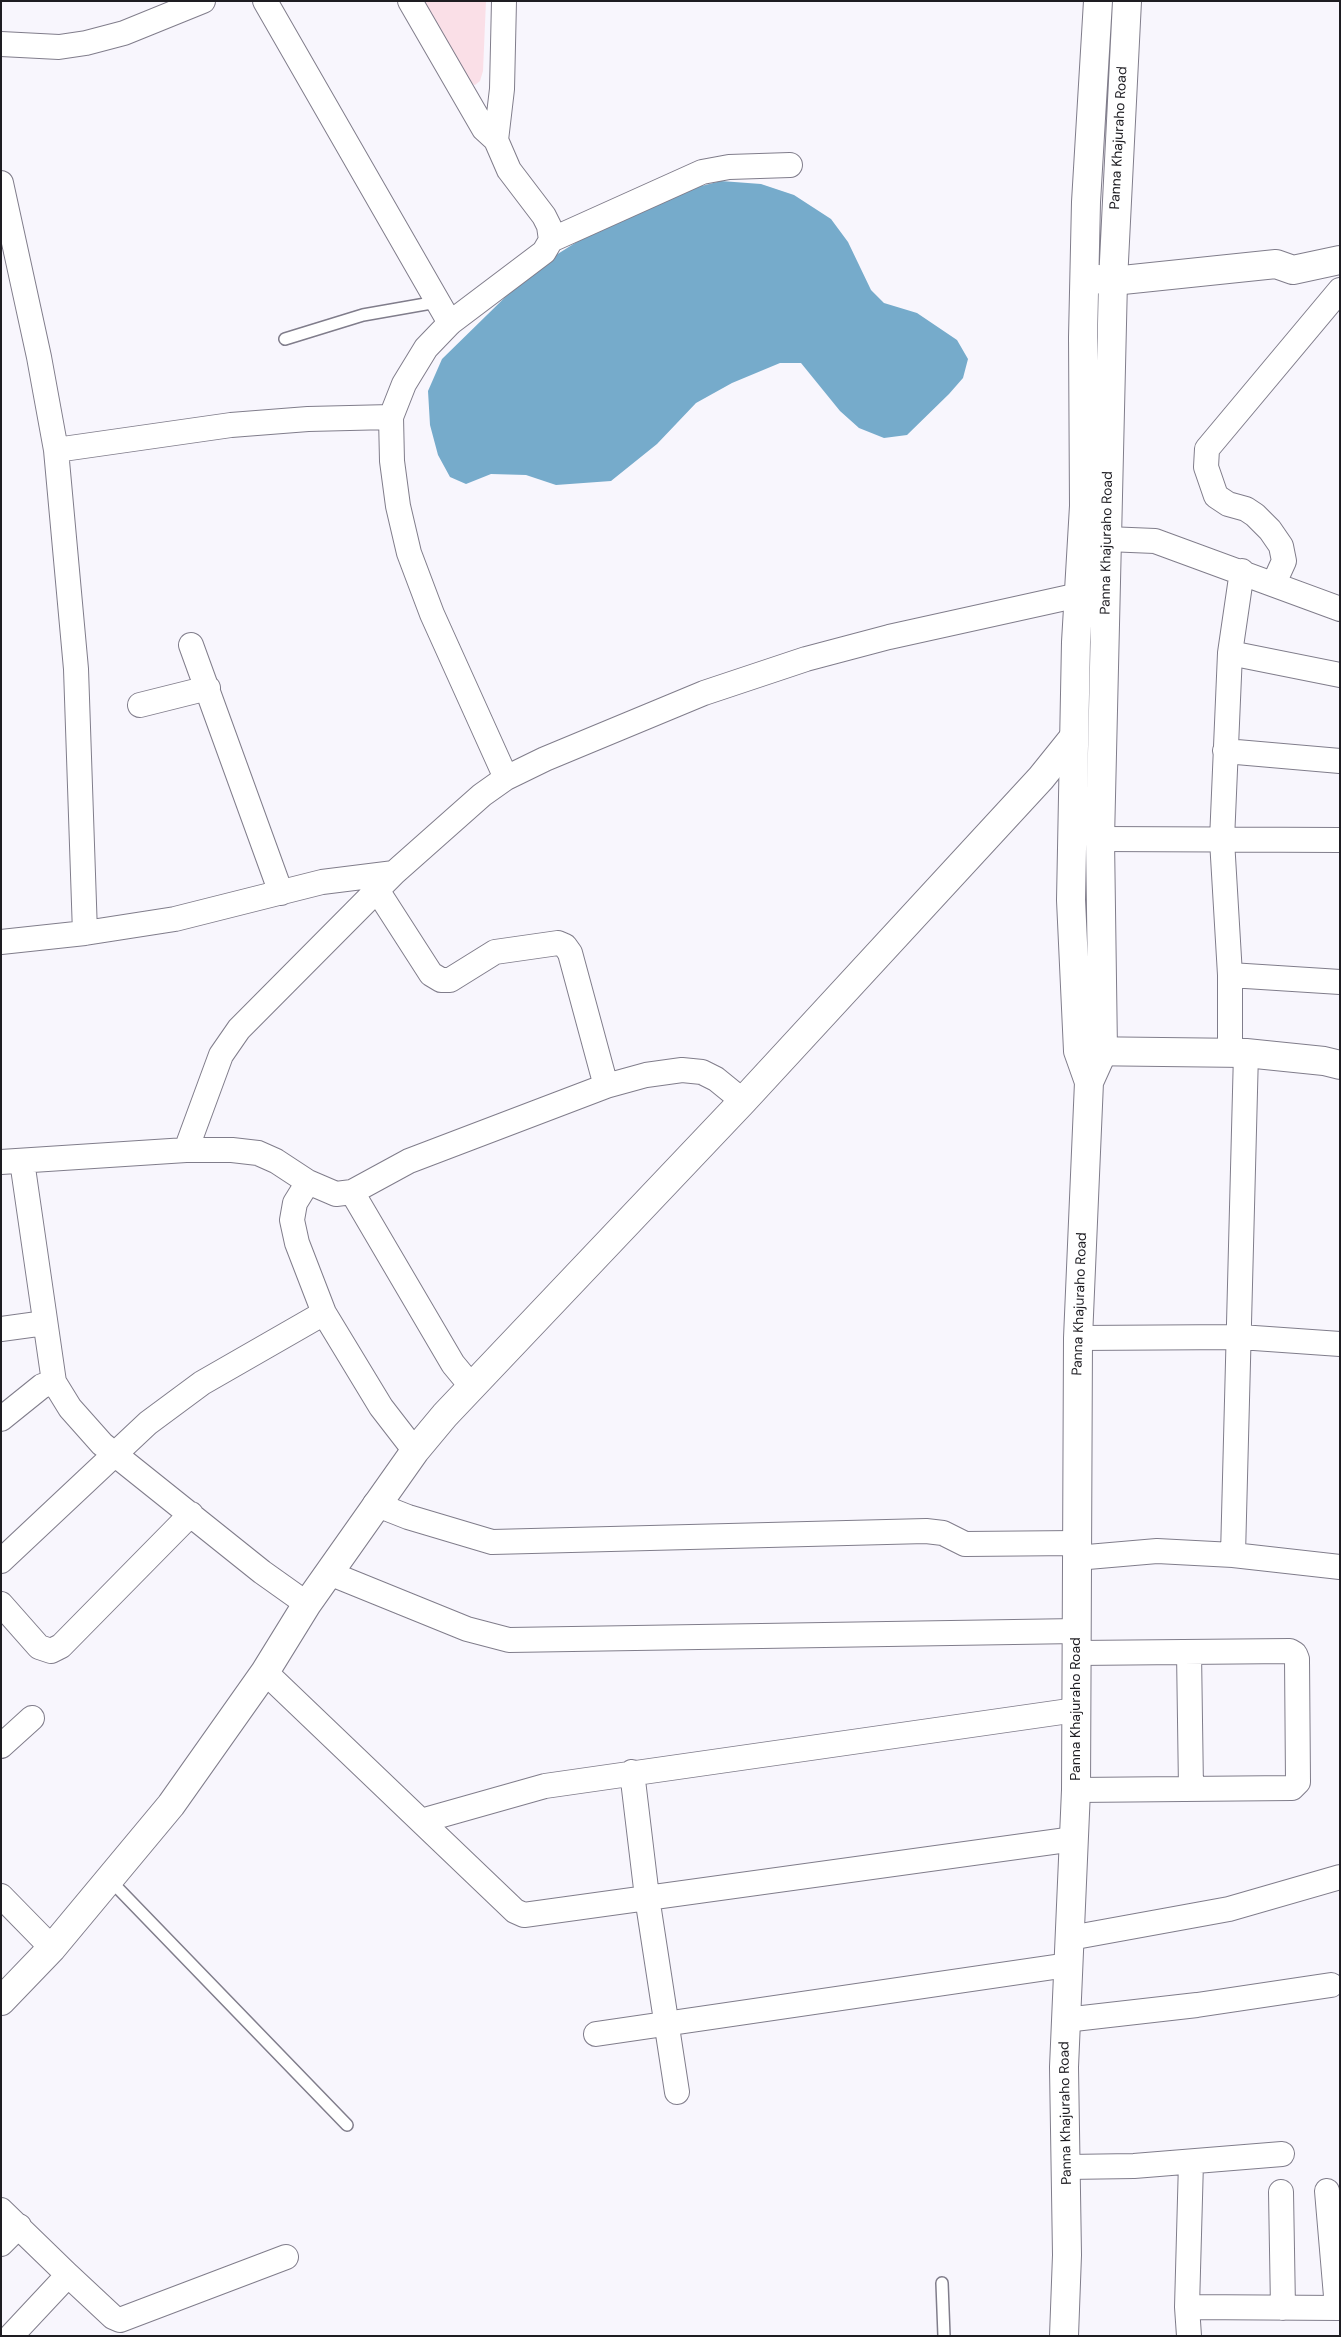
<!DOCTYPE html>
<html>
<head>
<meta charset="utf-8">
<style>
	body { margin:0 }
	#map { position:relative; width:1341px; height:2337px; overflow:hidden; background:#f8f6fd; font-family:"DM Sans",sans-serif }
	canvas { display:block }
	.frame { position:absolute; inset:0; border:2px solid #1e1d22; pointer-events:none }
</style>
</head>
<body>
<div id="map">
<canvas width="1341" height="2337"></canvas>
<div class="frame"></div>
</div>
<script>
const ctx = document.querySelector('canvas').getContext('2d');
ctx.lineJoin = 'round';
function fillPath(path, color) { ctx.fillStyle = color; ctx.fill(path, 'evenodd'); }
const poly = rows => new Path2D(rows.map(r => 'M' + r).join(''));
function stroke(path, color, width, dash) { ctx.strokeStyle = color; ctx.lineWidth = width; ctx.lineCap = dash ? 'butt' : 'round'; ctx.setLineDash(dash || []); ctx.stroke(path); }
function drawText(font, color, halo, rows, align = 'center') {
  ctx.font = font + ' "DM Sans",sans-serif'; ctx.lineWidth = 4.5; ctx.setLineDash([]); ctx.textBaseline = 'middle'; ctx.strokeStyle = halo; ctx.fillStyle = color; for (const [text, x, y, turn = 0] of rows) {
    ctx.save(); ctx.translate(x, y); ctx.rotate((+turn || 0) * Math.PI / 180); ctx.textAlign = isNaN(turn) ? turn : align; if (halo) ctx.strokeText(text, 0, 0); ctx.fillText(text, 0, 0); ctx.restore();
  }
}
fillPath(poly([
	[419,1,486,1,483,71,480,81,475,85,468,83]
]), '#fadfe7');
fillPath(poly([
	[721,181,761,184,794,195,831,219,848,242,871,290,884,303,917,313,957,340,968,359,963,378,949,394,907,435,884,438,859,428,840,411,801,363,780,363,732,383,696,403,657,444,611,481,556,485,526,475,491,474,466,484,450,477,438,455,430,425,428,391,442,359,534,269,594,231,678,192]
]), '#76abcb');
const service = poly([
	[285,339,363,315,437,302],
	[109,1879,347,2125],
	[942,2283,944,2336]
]);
const minor = poly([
	[265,1,450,323],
	[410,1,484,129,496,140],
	[504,1,502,89,496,140,509,170,544,216,549,226,551,240,544,252,450,323,426,348,404,384,391,417,392,461,398,506,409,553,432,614,506,778],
	[1,44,59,47,86,43,124,33,203,1],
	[1,183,39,357,56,450,76,669,85,933],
	[551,240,702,172,729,167,790,165],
	[56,450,231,425,308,419,391,417],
	[1107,539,1155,541,1340,609],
	[1274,583,1284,561,1281,546,1270,530,1255,515,1246,509,1228,504,1216,496,1206,467,1207,449,1340,290],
	[191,645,281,893],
	[1230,653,1340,675],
	[140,705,208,688],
	[1225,751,1340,761],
	[1100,839,1340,840],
	[377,890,431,974,441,980,450,980,495,952,558,943,565,946,570,953,606,1086],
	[1,942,85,933,175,919,322,882,394,873],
	[1230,975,1222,840,1230,653,1242,571],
	[1230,1052,1230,975,1340,982],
	[186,1150,221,1055,239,1029,394,873,482,795,506,778,545,759,704,693,806,659,889,637,1079,595],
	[22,1161,54,1382,70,1408,102,1444,262,1572,307,1604],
	[1,1162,186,1150,232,1150,258,1153,276,1161,308,1182,336,1194,352,1192,409,1161,606,1086,646,1075,682,1070,702,1072,716,1079,743,1101],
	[308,1182,295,1203,292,1220,297,1243,324,1313,381,1407,415,1451],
	[352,1192,453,1364,472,1387],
	[1,1329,45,1323],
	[1078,1338,1240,1337,1340,1344],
	[1,1419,42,1386,54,1382],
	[375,1504,408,1517,492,1542,926,1531,943,1533,965,1544,1076,1543],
	[1233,1555,1246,1053],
	[1076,1558,1157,1551,1233,1555,1340,1567],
	[1,1561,148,1423,202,1383,324,1313],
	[329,1573,467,1629,509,1640,1077,1631],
	[1,1604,39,1647,51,1651,61,1646,191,1514],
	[1189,1652,1191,1789],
	[265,1672,515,1911,524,1915,1074,1839],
	[1,1746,32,1718],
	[632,1772,647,1897,677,2092],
	[1076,1790,1292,1788,1298,1782,1297,1659,1295,1654,1290,1651,1077,1653],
	[421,1821,545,1786,1076,1710],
	[1,1896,52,1948],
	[1070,1938,1229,1909,1340,1877],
	[1065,2020,1197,2005,1331,1985],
	[596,2034,1068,1965],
	[1067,2167,1134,2166,1282,2154],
	[1327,2191,1337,2308],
	[1281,2192,1283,2308],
	[1,2210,68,2275,11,2336],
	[1,2244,19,2226],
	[68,2275,113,2317,120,2320,286,2257],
	[1187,2307,1340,2308],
	[1189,2336,1187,2307,1191,2162]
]);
const tertiary = poly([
	[1079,1051,1246,1053,1324,1061,1340,1065]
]);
const secondary = poly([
	[1089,278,1113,281,1276,264,1293,270,1340,260],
	[1,2001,52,1948,171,1805,265,1672,307,1604,415,1451,445,1415,743,1101,1041,778,1074,737]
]);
const primary = poly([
	[1089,1082,1078,1051,1071,900,1076,642,1084,506,1083,337,1086,202,1098,1],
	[1064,2336,1067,2255,1064,2067,1076,1790,1078,1338,1089,1082,1103,1051,1100,839,1113,281,1127,1]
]);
stroke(service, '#807d8b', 14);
stroke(minor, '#807d8b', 26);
stroke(tertiary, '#807d8b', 30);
stroke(secondary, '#807d8b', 30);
stroke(primary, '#807d8b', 30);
stroke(service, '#fff', 11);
stroke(minor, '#fff', 24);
stroke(tertiary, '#fff', 28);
stroke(secondary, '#fff', 28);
stroke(primary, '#fff', 28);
drawText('14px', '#1e1d22', '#fff', [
	["Panna Khajuraho Road",1119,138,-87],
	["Panna Khajuraho Road",1107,543,-89],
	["Panna Khajuraho Road",1080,1304,-88],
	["Panna Khajuraho Road",1076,1709,-90],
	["Panna Khajuraho Road",1066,2113,-91]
]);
</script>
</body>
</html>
